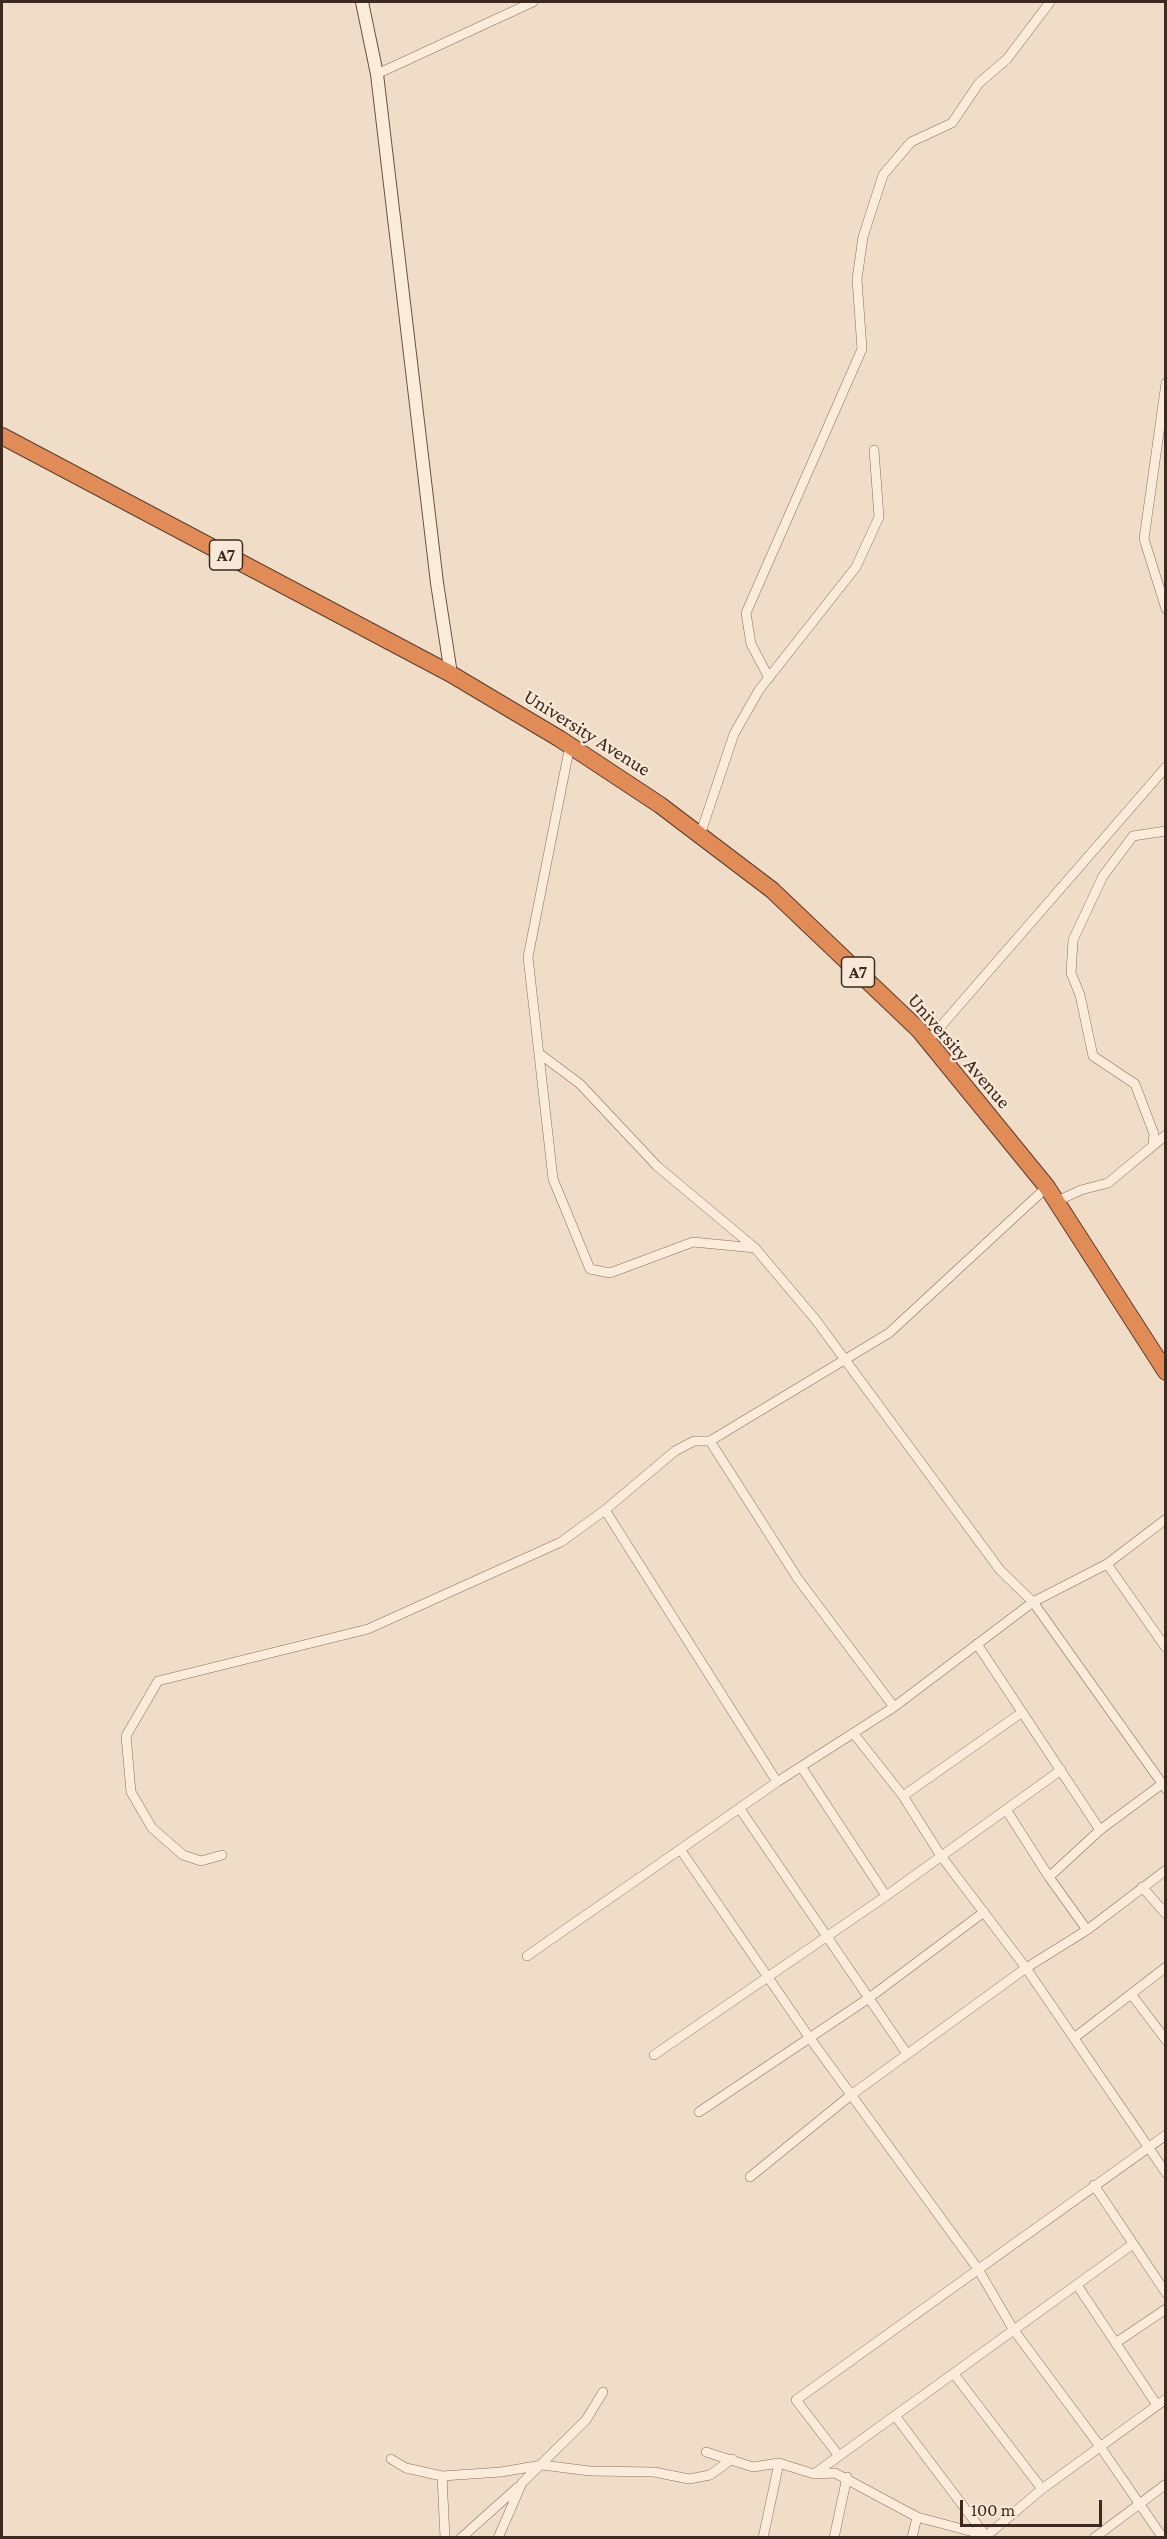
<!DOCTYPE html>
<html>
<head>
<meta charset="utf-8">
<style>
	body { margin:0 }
	#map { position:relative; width:1167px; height:2539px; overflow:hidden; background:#f0ddc7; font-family:"Crimson Pro",serif }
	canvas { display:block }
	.frame { position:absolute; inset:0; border:3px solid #3d2920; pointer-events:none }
	.scale { position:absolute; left:960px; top:2500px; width:142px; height:27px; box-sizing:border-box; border:3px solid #3d2920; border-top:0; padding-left:8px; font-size:18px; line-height:21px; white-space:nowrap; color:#3d2920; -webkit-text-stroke:4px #f7e8d7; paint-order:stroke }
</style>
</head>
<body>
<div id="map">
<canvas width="1167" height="2539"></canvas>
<div class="frame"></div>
<div class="scale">100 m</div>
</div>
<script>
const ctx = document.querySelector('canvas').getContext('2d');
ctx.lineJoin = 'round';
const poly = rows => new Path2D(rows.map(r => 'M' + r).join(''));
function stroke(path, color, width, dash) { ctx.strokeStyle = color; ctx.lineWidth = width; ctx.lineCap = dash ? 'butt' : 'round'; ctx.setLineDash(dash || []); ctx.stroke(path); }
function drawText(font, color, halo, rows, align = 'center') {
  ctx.font = font + ' "Crimson Pro",serif'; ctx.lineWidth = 4.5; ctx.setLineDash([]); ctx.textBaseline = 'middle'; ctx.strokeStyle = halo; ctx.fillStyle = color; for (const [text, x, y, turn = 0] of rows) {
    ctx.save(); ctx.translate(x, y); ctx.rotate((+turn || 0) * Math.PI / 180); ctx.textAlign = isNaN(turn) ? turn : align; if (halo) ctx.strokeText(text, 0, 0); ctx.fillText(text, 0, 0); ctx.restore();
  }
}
const street = poly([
	[377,74,533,2],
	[1166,383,1144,539,1166,609],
	[769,678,751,644,746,613,862,349,857,279,863,237,883,175,911,142,952,123,979,83,1007,59,1050,2],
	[570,745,528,957,553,1179,590,1269,610,1273,693,1242,755,1248],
	[700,835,734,734,759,690,856,567,879,517,874,450],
	[928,1041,1166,767],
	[540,1054,580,1084,657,1166,755,1248,815,1319,1000,1570,1033,1602,1166,1789],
	[1153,1145,1154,1134,1135,1084,1093,1056,1080,995,1071,973,1073,940,1103,876,1133,836,1166,831],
	[1055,1202,1081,1190,1108,1183,1166,1135],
	[710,1441,798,1579,894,1707],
	[605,1510,777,1782],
	[1107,1564,1166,1648],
	[977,1644,1100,1830,1162,1784],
	[854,1734,903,1796,941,1856,1026,1968,1166,2173],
	[802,1768,886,1896],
	[903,1796,1021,1713],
	[740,1809,907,2054],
	[1007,1811,1049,1877,1087,1930],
	[680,1849,809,2037,978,2269,1013,2329,1099,2445,1163,2538],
	[222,1855,201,1861,183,1855,152,1828,131,1792,126,1736,158,1681,368,1629,561,1542,605,1510,675,1451,694,1441,710,1441,889,1333,1047,1187],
	[1049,1877,1100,1830],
	[1142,1887,1166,1914],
	[527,1956,777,1782,894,1707,1033,1602,1107,1564,1166,1519],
	[1131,1994,1166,2040],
	[1074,2038,1166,1967],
	[654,2055,886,1896,1061,1770],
	[699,2112,869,1998,984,1912],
	[750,2177,851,2095,1026,1968,1087,1930,1166,1870],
	[1094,2185,1166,2293],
	[1077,2285,1157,2405],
	[1117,2342,1166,2309],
	[954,2374,1042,2489],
	[896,2417,985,2535],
	[706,2452,753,2467,779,2463,814,2474,835,2473,917,2517],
	[839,2456,796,2400,1166,2135],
	[391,2459,406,2468,442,2476,501,2472,542,2465,590,2471,654,2472,689,2479,710,2475,732,2459],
	[814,2474,1133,2244],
	[442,2476,445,2538],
	[461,2538,518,2487],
	[498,2538,522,2483,586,2420,603,2392],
	[763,2538,779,2463],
	[834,2538,847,2477],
	[912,2538,917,2517,985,2535],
	[984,2538,1042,2489,1166,2399],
	[1094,2538,1166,2484]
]);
const secondary = poly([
	[362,2,377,74,437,583,451,674]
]);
const highway = poly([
	[2,436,451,674,560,739,660,805,772,890,919,1030,1047,1187,1166,1372]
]);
stroke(street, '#8d6d5b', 10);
stroke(secondary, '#6f4e3e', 14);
stroke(highway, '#5b3c2f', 18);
stroke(street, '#faebdb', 9);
stroke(secondary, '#faebdb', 12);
stroke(highway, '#e18c57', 16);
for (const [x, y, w] of [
	[226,555,33],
	[858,972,33]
]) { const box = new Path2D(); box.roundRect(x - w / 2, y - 15, w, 30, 4.5); ctx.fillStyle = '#f7e8d7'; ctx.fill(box); stroke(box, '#3d2920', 1.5); }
drawText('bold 18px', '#3d2920', null, [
	["A7",226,555],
	["A7",858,972]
]);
drawText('20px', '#3d2920', '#f7e8d7', [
	["University Avenue",587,733,32],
	["University Avenue",959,1051,49]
]);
</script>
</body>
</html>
